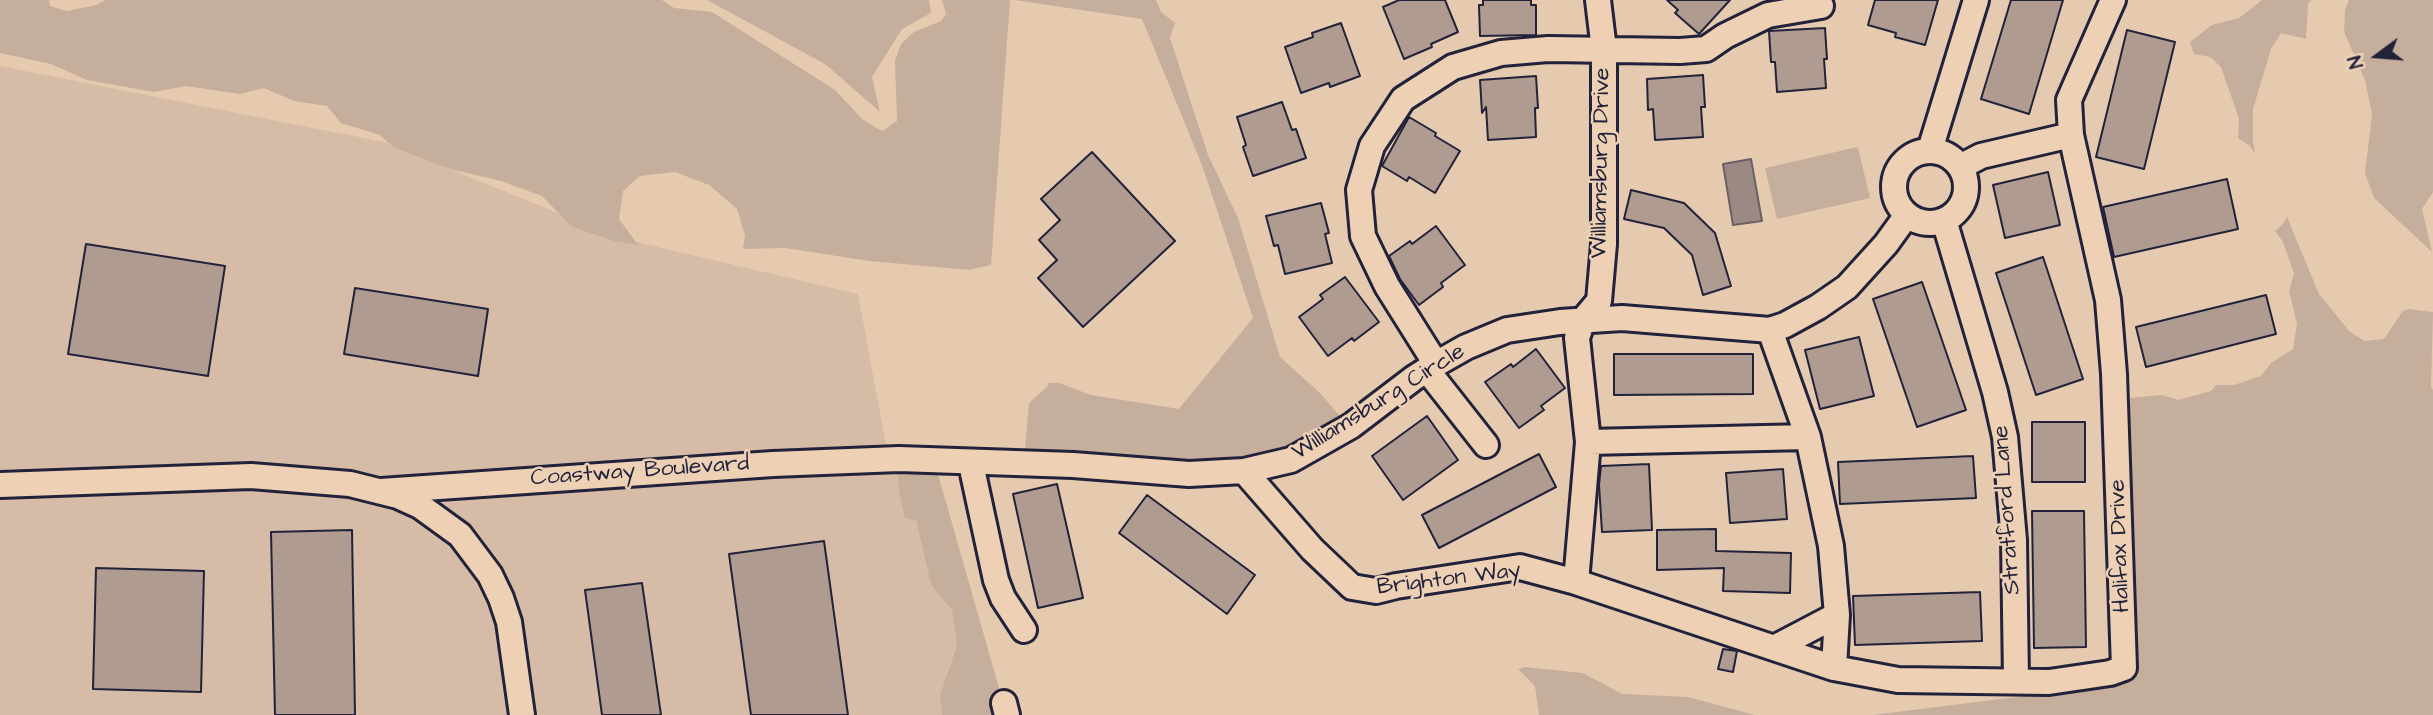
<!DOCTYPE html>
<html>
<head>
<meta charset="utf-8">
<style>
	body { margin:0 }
	#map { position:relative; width:2433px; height:715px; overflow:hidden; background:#e6cab0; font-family:"Architects Daughter",sans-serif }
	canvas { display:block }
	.north { position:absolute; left:2342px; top:21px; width:70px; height:70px; -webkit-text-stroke:5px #eed1b5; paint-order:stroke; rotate:254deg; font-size:19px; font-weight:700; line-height:28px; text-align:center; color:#22223b }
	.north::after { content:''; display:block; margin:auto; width:24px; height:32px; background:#22223b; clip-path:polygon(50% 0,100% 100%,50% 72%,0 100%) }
</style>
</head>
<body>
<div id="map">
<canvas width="2433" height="715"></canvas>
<div class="north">N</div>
</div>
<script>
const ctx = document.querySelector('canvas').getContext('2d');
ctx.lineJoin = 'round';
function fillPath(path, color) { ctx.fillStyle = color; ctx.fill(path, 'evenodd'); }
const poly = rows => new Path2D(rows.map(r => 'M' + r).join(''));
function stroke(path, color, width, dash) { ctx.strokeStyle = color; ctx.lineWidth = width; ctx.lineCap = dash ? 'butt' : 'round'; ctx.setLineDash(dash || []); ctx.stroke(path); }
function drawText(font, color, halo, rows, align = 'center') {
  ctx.font = font + ' "Architects Daughter",sans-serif'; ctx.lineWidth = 5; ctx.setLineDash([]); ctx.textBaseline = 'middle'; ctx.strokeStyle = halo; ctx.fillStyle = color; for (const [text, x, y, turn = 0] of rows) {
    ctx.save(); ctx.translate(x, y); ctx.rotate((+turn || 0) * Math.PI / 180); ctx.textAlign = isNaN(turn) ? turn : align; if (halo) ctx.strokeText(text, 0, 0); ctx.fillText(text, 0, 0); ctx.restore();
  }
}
fillPath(poly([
	[0,66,384,142,619,238,858,294,889,461,897,461,916,520,931,585,952,609,957,645,940,695,942,715,0,715]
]), '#d6bca6');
fillPath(poly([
	[0,0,49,0,50,6,67,11,96,5,106,0,662,0,674,8,712,12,835,90,862,119,882,131,897,121,895,61,901,44,914,32,941,21,946,14,942,0,1010,0,991,265,969,270,869,261,785,248,743,249,745,235,737,209,709,185,675,172,640,176,623,191,619,219,638,245,614,241,572,227,542,196,501,181,450,169,393,147,380,135,341,123,327,106,294,101,264,88,240,94,186,86,154,92,87,80,51,64,0,53],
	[707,0,929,0,931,13,902,29,872,77,880,112,825,64],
	[1014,0,1156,0,1161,12,1175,23,1170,38,1208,155,1238,218,1280,357,1320,393,1346,423,1256,468,1024,461,1029,403,1048,386,1048,383,1059,383,1091,395,1179,409,1253,318,1202,165,1142,19],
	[2262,0,2311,0,2308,4,2306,39,2281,33,2271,49,2253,109,2253,141,2255,154,2250,146,2238,138,2239,119,2221,67,2210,57,2194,54,2190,42,2212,25,2239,18],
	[2349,0,2433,0,2433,192,2422,209,2432,252,2374,198,2365,173,2372,114,2365,80,2344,32,2345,10],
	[1858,147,1870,198,1777,219,1765,168],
	[2287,217,2319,294,2349,331,2365,341,2384,339,2402,312,2408,309,2433,312,2431,387,2433,390,2433,715,1873,715,2121,684,2118,399,2162,395,2178,400,2211,391,2216,385,2234,385,2261,376,2271,363,2293,349,2297,324,2289,291,2294,274,2283,242,2275,231,2283,224],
	[934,460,999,688,1005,715,942,715,940,695,957,645,952,610,931,585,916,520,905,518,899,491,897,461],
	[1525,667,1583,673,1622,694,1688,697,1755,715,1539,715,1535,686,1518,669]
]), '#c6ae9d');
const water = poly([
	[1751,159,1762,221,1733,225,1723,164,1751,159]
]);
fillPath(water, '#9b8983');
stroke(water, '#6b6066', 2);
const building = poly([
	[1399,0,1445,0,1458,32,1431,44,1432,47,1404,59,1383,7,1399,0],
	[1483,0,1531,0,1531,5,1536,5,1536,35,1480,36,1479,5,1483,5,1483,0],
	[1667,0,1730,0,1699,34,1675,13,1678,10,1667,0],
	[1875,0,1938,0,1925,45,1895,37,1896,33,1868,25,1875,0],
	[2011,0,2063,0,2029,114,1981,99,2011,0],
	[1341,23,1360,76,1330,87,1329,83,1301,93,1285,47,1313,37,1312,33,1341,23],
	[1825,28,1827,59,1824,59,1826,88,1777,92,1775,62,1771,62,1769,31,1825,28],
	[2127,30,2175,42,2144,169,2096,157,2127,30],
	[1703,75,1705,107,1701,107,1703,137,1655,140,1653,109,1648,110,1647,79,1703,75],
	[1536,76,1538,108,1535,108,1536,137,1488,140,1486,107,1482,113,1480,80,1536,76],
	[1282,102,1292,130,1296,129,1306,158,1253,176,1243,147,1246,145,1237,117,1282,102],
	[1409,117,1436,133,1435,136,1460,151,1435,193,1409,177,1407,181,1382,166,1409,117],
	[1092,152,1175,241,1083,327,1038,278,1057,260,1039,240,1060,220,1041,199,1092,152],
	[2048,172,2060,225,2005,238,1993,185,2048,172],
	[2227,179,2238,229,2114,257,2103,207,2227,179],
	[1631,190,1684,203,1715,233,1731,286,1703,295,1692,255,1664,228,1624,219,1631,190],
	[1321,203,1329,233,1325,234,1332,263,1285,274,1278,245,1274,246,1266,216,1321,203],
	[1436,226,1465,265,1441,283,1443,287,1419,305,1400,279,1389,256,1410,241,1412,244,1436,226],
	[86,244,225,266,208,376,68,354,86,244],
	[2043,257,2083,379,2036,395,1996,273,2043,257],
	[1345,277,1379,322,1354,341,1352,338,1328,356,1299,317,1323,299,1320,295,1345,277],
	[1922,282,1966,410,1917,427,1873,299,1922,282],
	[355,288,488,309,478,376,344,354,355,288],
	[2266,295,2276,334,2146,367,2136,327,2266,295],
	[1859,337,1874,396,1820,409,1805,350,1859,337],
	[1536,349,1565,388,1541,406,1544,410,1519,428,1485,382,1511,364,1513,367,1536,349],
	[1614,354,1753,354,1753,394,1614,395,1614,354],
	[1427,416,1458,460,1403,500,1372,456,1427,416],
	[2032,422,2085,422,2085,482,2032,482,2032,422],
	[1539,454,1556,487,1439,548,1422,515,1539,454],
	[1973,456,1976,498,1840,504,1838,462,1973,456],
	[1649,464,1652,530,1602,532,1599,485,1601,466,1649,464],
	[1783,469,1787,519,1730,523,1726,473,1783,469],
	[1057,484,1083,598,1038,608,1013,494,1057,484],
	[1147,495,1255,575,1227,614,1119,533,1147,495],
	[2032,511,2084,511,2086,647,2034,648,2032,511],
	[1716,529,1716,551,1791,553,1790,593,1723,591,1724,568,1657,570,1657,530,1716,529],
	[352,530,355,715,275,715,271,532,352,530],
	[824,541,848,715,751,715,729,554,824,541],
	[96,568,204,571,201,692,93,689,96,568],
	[642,583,661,715,602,715,585,590,642,583],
	[1980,592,1982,641,1855,645,1853,596,1980,592],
	[1723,649,1737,651,1733,672,1718,669,1723,649]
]);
fillPath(building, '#af9b90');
stroke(building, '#22223b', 2);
const minor = poly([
	[1930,150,1976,0],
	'1894 187a36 36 0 1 1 72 0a36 36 0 1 1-72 0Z',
	[1960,167,1981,156,2071,135],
	[1944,220,1995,392,2005,437,2014,540,2016,681],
	[1770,330,1808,437,1831,546,1837,615,1834,668],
	[1436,364,1387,286,1363,236,1359,190,1372,146,1403,99,1453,67,1501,53,1548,49,1680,51,1706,49,1725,36,1768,15,1821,6],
	[1427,370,1486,445],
	[1588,442,1808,437],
	[971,464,996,580,1003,598,1024,630],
	[1244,471,1312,549,1352,587,1376,591,1396,586,1520,567,1576,582,1834,668,1898,680,2049,682,2110,673,2124,668,2114,374,2108,300,2071,135,2069,100,2113,0],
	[0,485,251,476,350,484,398,496,420,506,460,535,490,575,501,598,509,622,522,715],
	[381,491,773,464,899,459,1073,465,1189,474,1244,471,1291,460,1351,426,1414,378,1436,364,1466,347,1507,330,1560,322,1622,318,1770,330,1785,325,1818,307,1847,287,1886,244,1907,215],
	[1576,582,1588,442,1577,338,1583,320,1599,301,1604,244,1604,50,1598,0],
	[1776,647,1837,615],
	[1004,703,1007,715]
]);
stroke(minor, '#22223b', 30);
stroke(minor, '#eed1b5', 24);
drawText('23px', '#22223b', '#eed1b5', [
	["Williamsburg Drive",1602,163,-89],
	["Williamsburg Circle",1379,403,-32],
	["Coastway Boulevard",640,472,-4],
	["Stratford Lane",2008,510,-94],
	["Halifax Drive",2121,546,-92],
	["Brighton Way",1449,580,-7]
]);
</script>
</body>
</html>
